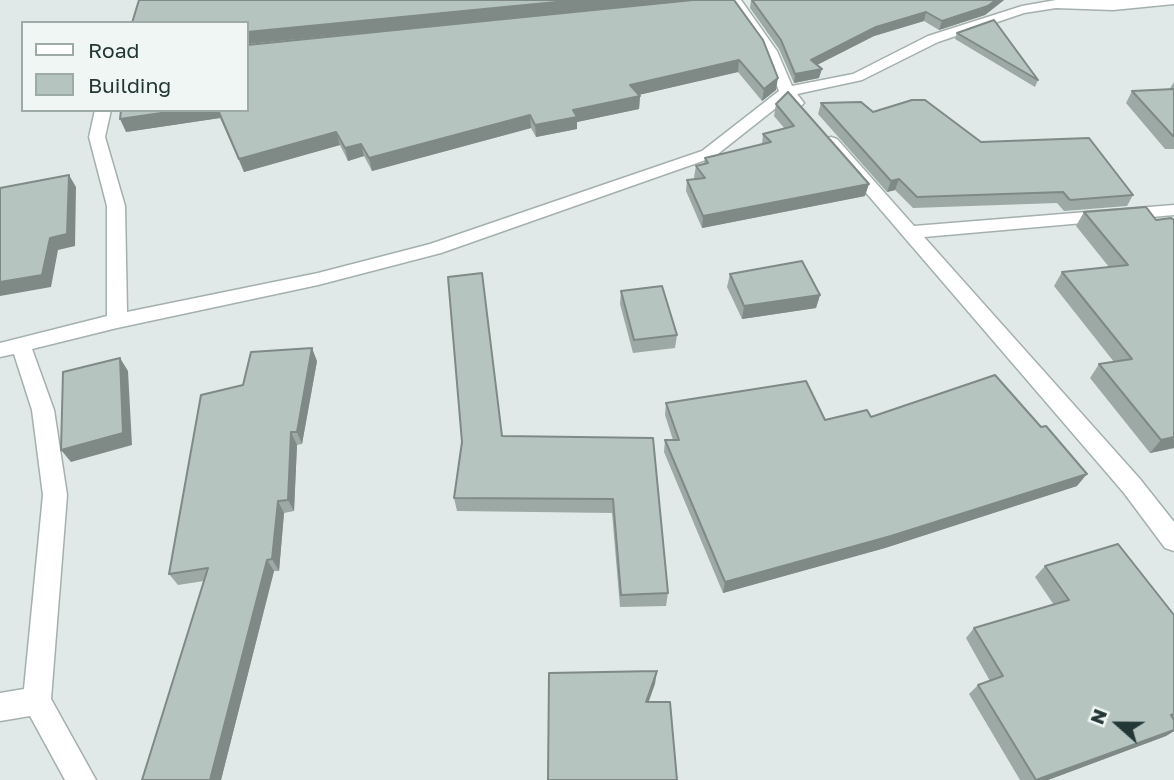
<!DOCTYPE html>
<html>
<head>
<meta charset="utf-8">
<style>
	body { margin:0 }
	#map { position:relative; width:1174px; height:780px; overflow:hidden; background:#e0e9e7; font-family:"Golos Text",sans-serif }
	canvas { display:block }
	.legend { position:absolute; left:21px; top:21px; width:228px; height:91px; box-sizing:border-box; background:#f0f6f4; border:2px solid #9eaaa8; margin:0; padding:9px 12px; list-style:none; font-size:21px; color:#233836 }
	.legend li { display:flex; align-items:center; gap:14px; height:35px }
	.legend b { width:35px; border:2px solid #9eaaa8 }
	.north { position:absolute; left:1083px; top:689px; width:70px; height:70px; -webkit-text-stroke:5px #f0f6f4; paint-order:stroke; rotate:291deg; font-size:19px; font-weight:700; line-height:28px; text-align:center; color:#233836 }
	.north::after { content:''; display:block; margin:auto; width:24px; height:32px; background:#233836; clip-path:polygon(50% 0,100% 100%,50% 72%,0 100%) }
</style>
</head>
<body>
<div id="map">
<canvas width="1174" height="780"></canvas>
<ul class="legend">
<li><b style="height:9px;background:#fff"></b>Road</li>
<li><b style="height:19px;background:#b6c4c0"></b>Building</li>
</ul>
<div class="north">N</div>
</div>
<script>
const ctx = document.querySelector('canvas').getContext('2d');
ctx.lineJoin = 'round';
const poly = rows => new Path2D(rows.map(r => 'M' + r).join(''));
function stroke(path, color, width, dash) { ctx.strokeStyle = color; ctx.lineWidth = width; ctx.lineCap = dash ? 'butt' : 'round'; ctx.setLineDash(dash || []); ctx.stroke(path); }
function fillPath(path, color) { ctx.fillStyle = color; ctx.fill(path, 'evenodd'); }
const street = poly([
	[729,0,741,0,777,51,792,86,853,74,928,36,1022,6,1056,0,1174,0,1174,4,1113,10,1056,8,1024,13,938,42,862,80,797,94,804,103,801,106,791,106,786,100,714,157,441,253,318,285,117,328,32,349,54,410,67,495,51,699,96,780,65,780,30,716,0,721,0,693,24,689,43,495,32,410,14,354,0,357,0,343,107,316,107,206,89,137,95,110,111,110,105,137,125,206,127,312,318,273,430,244,702,151,779,91,763,51,729,0],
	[831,137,837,139,914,226,1174,205,1174,215,924,237,1140,479,1174,522,1174,551,1165,548,1124,493,825,145,823,142,825,139,831,137]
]);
stroke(street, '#a4b0ae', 3);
fillPath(street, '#fff');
fillPath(poly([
	[734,0,776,90,762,101,738,72,638,95,640,96,639,109,577,122,577,129,536,137,531,128,372,171,364,156,348,161,340,145,244,172,220,118,126,132,539,16,247,44,247,23],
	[751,0,1004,0,985,15,939,30,924,21,874,36,817,65,819,78,794,83,779,49,750,8],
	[957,33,1038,80,1035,87,955,39],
	[1174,82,1174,149,1165,149,1126,103,1132,91,1169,90],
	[821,103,873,112,1133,195,1127,206,1064,211,1057,203,913,208,895,190,887,192,818,114],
	[776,104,865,196,702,228,686,191,687,180,695,179,694,177,696,166,704,164,705,158,762,144,763,134,785,129,774,116],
	[1146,207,1174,448,1150,453,1090,378,1099,364,1114,362,1054,286,1062,272,1109,267,1076,226,1084,212],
	[730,274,820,295,816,308,742,319,727,287],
	[621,291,677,335,675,348,633,353,620,304],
	[317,361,302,444,297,445,294,511,284,513,279,571,274,571,221,780,142,780,204,581,178,585,169,574,243,385],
	[666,403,825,420,871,417,1077,486,885,548,723,593,664,452,665,440,673,440,665,415],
	[502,436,653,438,668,593,666,606,620,607,612,513,457,511,454,498],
	[1045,566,1174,615,1174,731,1166,736,1048,780,1020,780,969,694,978,685,990,681,966,638,974,628,1054,605,1035,577]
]), '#9da9a5');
fillPath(poly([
	[577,0,696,0,247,44,247,32],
	[996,0,1004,0,985,15,939,30,942,21],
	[926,12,924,21,874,36,809,69,811,60,876,27],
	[739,60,738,72,630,97,630,85],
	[822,69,819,78,794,83,795,74],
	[778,78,776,90,762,101,764,89],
	[640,96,639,109,577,122,577,129,536,137,535,125,573,110],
	[182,110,218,110,220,118,126,132,120,119],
	[530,115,531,128,372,171,369,158],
	[336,132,340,145,244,172,239,159],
	[361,144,364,156,348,161,345,148],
	[69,175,76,187,75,246,58,250,51,287,0,296,0,282,50,238],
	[899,179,895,190,887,192,891,181],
	[869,184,865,196,702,228,703,216],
	[820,295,816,308,742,319,744,306],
	[312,348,317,361,302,444,297,432],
	[120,358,128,371,132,445,71,462,61,450],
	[291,432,297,445,294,511,288,500],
	[1174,437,1174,448,1150,453,1161,440],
	[1087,474,1077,486,885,548,723,593,725,582],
	[278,501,284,513,279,571,272,559],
	[267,560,274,571,221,780,210,780],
	[657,671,655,684,644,715,646,702],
	[1174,730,1174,731,1166,736,1048,780,1038,780]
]), '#7f8986');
const building = poly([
	[139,0,577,0,247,32,247,23,132,23,139,0],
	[693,0,734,0,763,40,778,78,764,89,739,60,630,85,640,96,573,110,577,117,535,125,530,115,369,158,361,144,345,148,336,132,239,159,218,110,247,110,247,45,693,0],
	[752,0,996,0,988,6,942,21,926,12,876,27,811,60,822,69,795,74,781,40,752,0],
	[994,20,1038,80,957,33,994,20],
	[1174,89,1174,136,1173,136,1132,91,1174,89],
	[788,92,869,184,703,216,687,180,705,178,696,166,708,163,705,158,771,142,763,134,794,126,776,104,788,92],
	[912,100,925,100,981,142,1089,138,1133,195,1070,200,1063,192,917,197,899,179,891,181,821,103,861,102,873,112,912,100],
	[121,110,182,110,120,119,121,110],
	[69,175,67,234,50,238,42,275,0,282,0,188,69,175],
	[1146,207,1156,220,1171,218,1174,220,1174,437,1161,440,1099,364,1132,359,1062,272,1128,265,1084,212,1146,207],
	[802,261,820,295,744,306,730,274,802,261],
	[482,273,502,436,653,438,668,593,621,595,613,499,454,498,462,442,448,277,482,273],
	[662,286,677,335,634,340,621,291,662,286],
	[312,348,297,432,291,432,288,500,278,501,272,559,267,560,210,780,142,780,208,568,169,574,201,395,243,385,251,352,312,348],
	[120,358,123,433,61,450,63,372,120,358],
	[995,375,1041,427,1046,426,1087,474,891,536,725,582,665,440,679,440,666,403,806,381,825,420,867,410,871,417,995,375],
	[1118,544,1174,615,1174,714,1171,715,1174,720,1174,730,1036,780,978,685,1003,676,974,628,1069,600,1045,566,1118,544],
	[657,671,646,702,670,702,677,780,548,780,549,673,657,671]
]);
fillPath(building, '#b6c4c0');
stroke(building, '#7f8986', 2);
</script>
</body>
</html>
